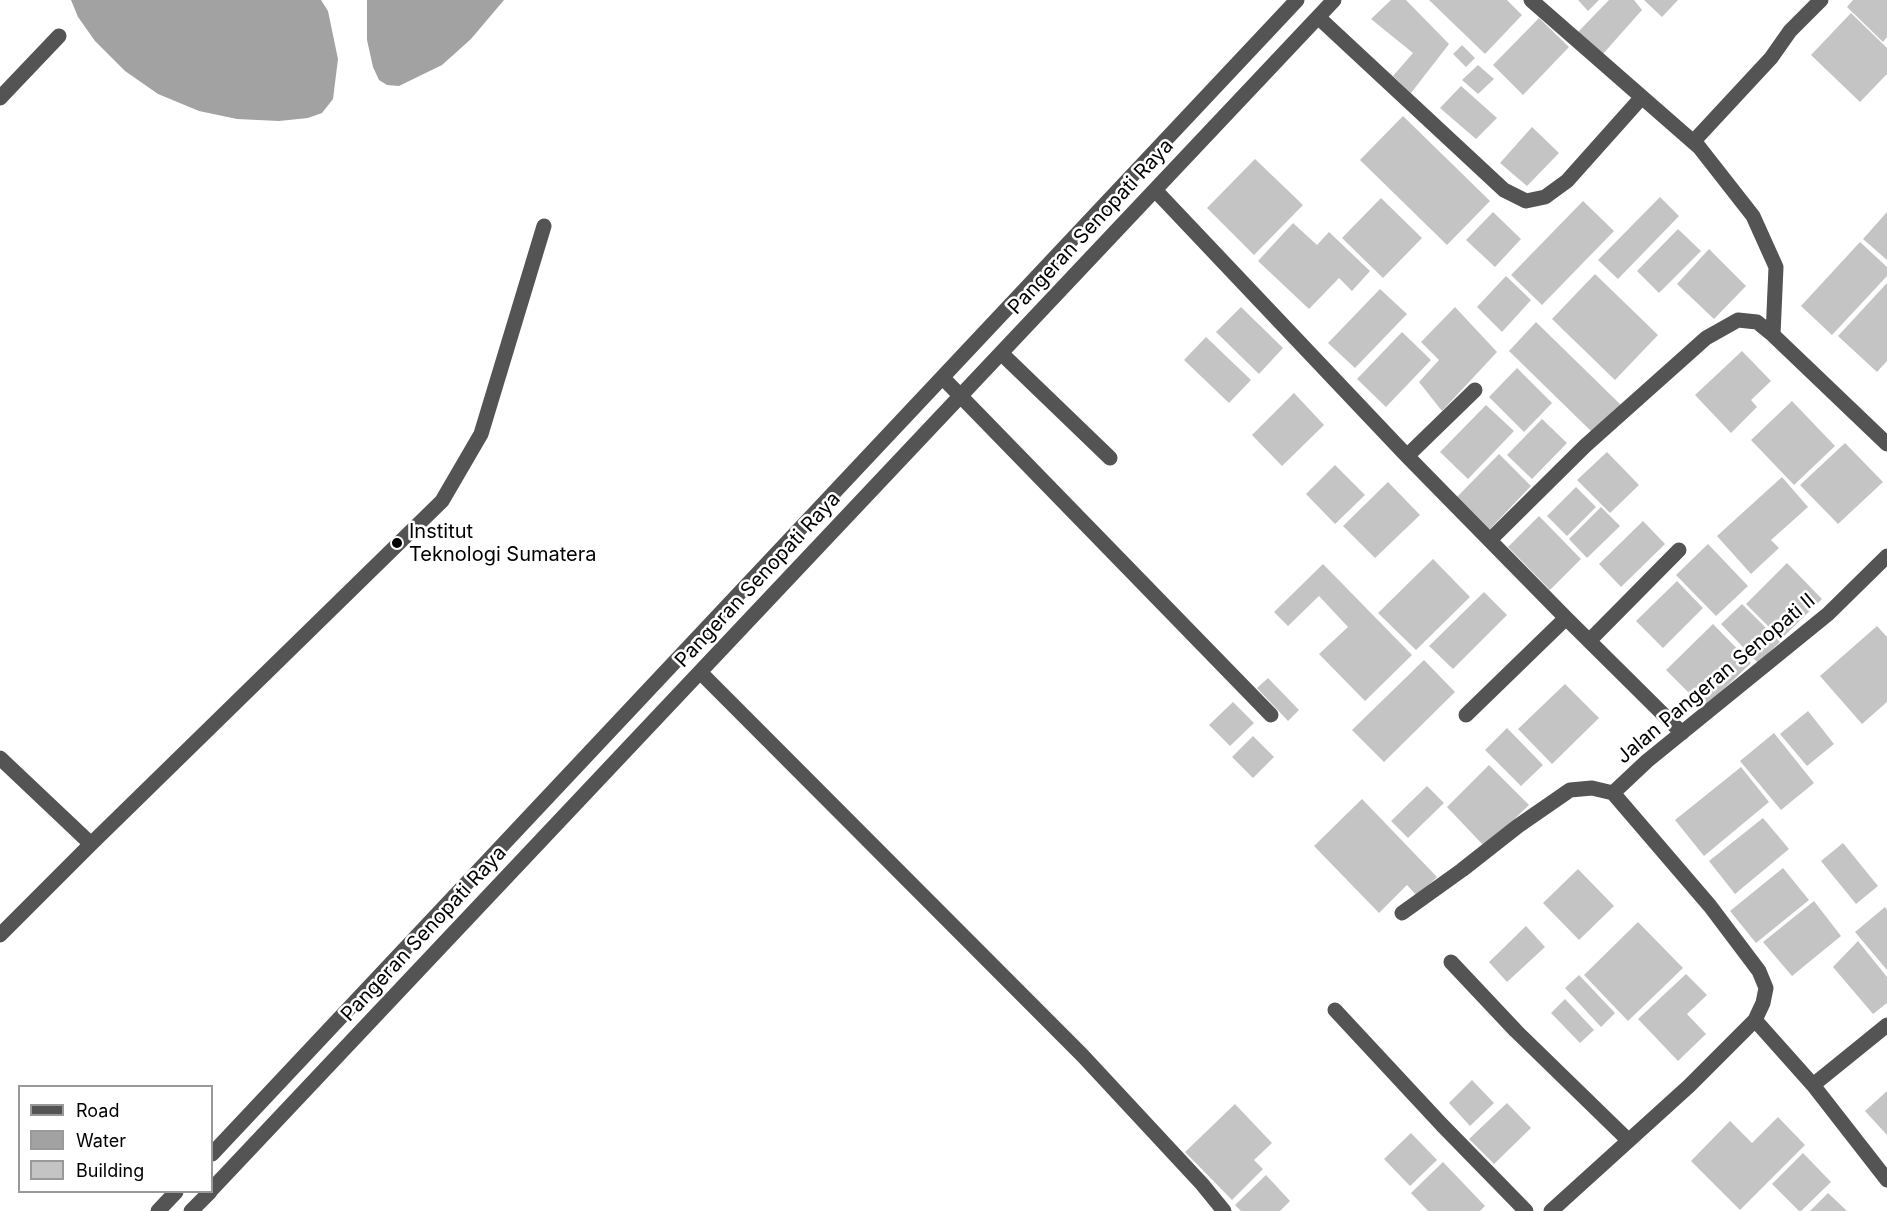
<!DOCTYPE html>
<html>
<head>
<meta charset="utf-8">
<style>
	body { margin:0 }
	#map { position:relative; width:1887px; height:1211px; overflow:hidden; background:#fff; font-family:Inter,sans-serif }
	canvas { display:block }
	.legend { position:absolute; left:18px; top:1085px; width:195px; height:108px; box-sizing:border-box; background:#fff; border:2px solid #999; margin:0; padding:8px 10px; list-style:none; font-size:18px; color:#000 }
	.legend li { display:flex; align-items:center; gap:12px; height:30px }
	.legend b { width:30px; border:2px solid #999 }
</style>
</head>
<body>
<div id="map">
<canvas width="1887" height="1211"></canvas>
<ul class="legend">
<li><b style="height:8px;background:#545454"></b>Road</li>
<li><b style="height:16px;background:#a2a2a2"></b>Water</li>
<li><b style="height:16px;background:#c4c4c4"></b>Building</li>
</ul>
</div>
<script>
const ctx = document.querySelector('canvas').getContext('2d');
ctx.lineJoin = 'round';
function fillPath(path, color) { ctx.fillStyle = color; ctx.fill(path, 'evenodd'); }
const poly = rows => new Path2D(rows.map(r => 'M' + r).join(''));
function stroke(path, color, width, dash) { ctx.strokeStyle = color; ctx.lineWidth = width; ctx.lineCap = dash ? 'butt' : 'round'; ctx.setLineDash(dash || []); ctx.stroke(path); }
function drawText(font, color, halo, rows, align = 'center') {
  ctx.font = font + ' Inter,sans-serif'; ctx.lineWidth = 5; ctx.setLineDash([]); ctx.textBaseline = 'middle'; ctx.strokeStyle = halo; ctx.fillStyle = color; for (const [text, x, y, turn = 0] of rows) {
    ctx.save(); ctx.translate(x, y); ctx.rotate((+turn || 0) * Math.PI / 180); ctx.textAlign = isNaN(turn) ? turn : align; if (halo) ctx.strokeText(text, 0, 0); ctx.fillText(text, 0, 0); ctx.restore();
  }
}
fillPath(poly([
	[71,0,321,0,328,11,338,59,333,99,322,113,308,118,279,121,237,119,199,111,158,94,125,71,95,41,78,17],
	[367,0,504,0,471,39,442,65,399,86,387,85,379,80,373,67,367,40]
]), '#a2a2a2');
fillPath(poly([
	[1391,0,1406,0,1449,44,1411,93,1393,76,1413,53,1371,19],
	[1429,0,1507,0,1522,15,1485,54],
	[1578,0,1599,0,1588,11],
	[1609,0,1634,0,1642,10,1602,55,1577,33],
	[1644,0,1678,0,1662,17],
	[1853,0,1887,0,1887,37,1883,42,1847,7],
	[1851,13,1887,48,1887,74,1860,102,1811,55],
	[1539,18,1569,47,1523,95,1493,65],
	[1462,45,1475,58,1466,67,1453,54],
	[1478,65,1494,79,1478,94,1462,80],
	[1461,86,1497,118,1476,139,1440,108],
	[1403,116,1490,201,1447,245,1360,160],
	[1532,127,1559,153,1527,186,1500,163],
	[1255,159,1303,205,1254,255,1207,208],
	[1660,197,1679,216,1618,279,1598,260],
	[1381,198,1422,238,1383,278,1342,238],
	[1583,201,1614,231,1542,305,1511,275],
	[1493,212,1521,239,1495,267,1466,240],
	[1887,212,1887,260,1863,239],
	[1293,223,1317,245,1329,232,1370,271,1352,291,1339,278,1309,309,1258,261],
	[1678,229,1701,251,1659,293,1637,271],
	[1860,242,1887,267,1887,276,1832,335,1801,306],
	[1709,249,1746,286,1714,319,1677,284],
	[1595,274,1658,335,1615,380,1552,319],
	[1506,276,1531,300,1502,332,1477,307],
	[1887,283,1887,361,1877,372,1838,336],
	[1380,289,1407,314,1355,368,1328,343],
	[1241,307,1283,348,1259,374,1216,332],
	[1455,307,1497,352,1442,411,1419,382,1439,360,1421,342],
	[1536,322,1621,405,1593,433,1509,351],
	[1402,332,1431,360,1386,407,1357,379],
	[1206,337,1251,380,1229,403,1184,360],
	[1742,351,1771,381,1751,400,1757,407,1731,433,1695,395],
	[1517,368,1552,403,1524,432,1489,397],
	[1294,393,1324,425,1282,466,1252,435],
	[1792,401,1835,446,1794,485,1751,440],
	[1486,405,1514,431,1468,479,1440,452],
	[1542,419,1567,443,1532,479,1507,455],
	[1845,443,1883,482,1838,524,1800,485],
	[1607,452,1639,485,1610,513,1577,480],
	[1499,454,1531,486,1489,530,1456,498],
	[1335,465,1365,495,1335,524,1306,494],
	[1782,477,1808,507,1771,540,1779,548,1751,574,1717,536],
	[1388,482,1420,515,1375,558,1343,526],
	[1576,487,1596,507,1567,536,1547,516],
	[1601,507,1620,526,1587,558,1569,539],
	[1539,516,1581,559,1550,590,1508,547],
	[1643,521,1665,544,1621,587,1599,564],
	[1708,544,1748,586,1716,616,1676,575],
	[1433,559,1470,597,1416,650,1378,613],
	[1787,563,1822,599,1781,639,1746,604],
	[1323,564,1412,655,1365,701,1319,654,1348,627,1319,596,1288,626,1274,612],
	[1677,581,1703,608,1663,648,1636,621],
	[1484,592,1507,615,1453,669,1429,646],
	[1742,604,1780,642,1758,663,1721,624],
	[1713,624,1751,663,1704,708,1666,670],
	[1877,626,1887,637,1887,702,1862,724,1820,676],
	[1424,660,1455,692,1384,762,1352,730],
	[1268,678,1299,710,1288,721,1257,688],
	[1565,684,1599,718,1552,764,1518,729],
	[1233,702,1254,723,1230,746,1209,725],
	[1808,711,1834,744,1807,766,1780,734],
	[1507,728,1543,765,1521,786,1485,750],
	[1774,733,1814,783,1781,810,1740,761],
	[1253,736,1274,757,1253,778,1232,757],
	[1489,765,1529,805,1485,847,1447,807],
	[1741,767,1769,802,1704,856,1675,820],
	[1427,786,1444,803,1408,838,1391,821],
	[1362,799,1437,877,1417,896,1407,885,1379,913,1314,846],
	[1763,818,1789,849,1735,894,1709,861],
	[1843,843,1878,886,1856,904,1821,861],
	[1783,868,1809,900,1756,943,1730,911],
	[1578,869,1614,906,1579,940,1543,903],
	[1814,901,1841,936,1792,976,1763,942],
	[1885,907,1887,910,1887,970,1855,932],
	[1638,922,1683,968,1628,1021,1584,975],
	[1526,926,1545,947,1507,982,1489,962],
	[1858,941,1887,977,1887,1003,1873,1014,1833,967],
	[1686,974,1707,995,1687,1014,1706,1034,1678,1061,1638,1019],
	[1579,975,1615,1013,1601,1027,1565,988],
	[1565,999,1594,1030,1580,1043,1551,1013],
	[1472,1080,1494,1103,1470,1126,1449,1103],
	[1887,1091,1887,1135,1865,1111],
	[1507,1103,1531,1128,1494,1164,1469,1139],
	[1235,1104,1272,1143,1254,1160,1263,1169,1232,1200,1185,1152],
	[1778,1117,1805,1145,1740,1210,1691,1161,1730,1121,1752,1143],
	[1411,1133,1437,1160,1410,1186,1384,1159],
	[1803,1153,1831,1182,1801,1211,1799,1211,1772,1184],
	[1443,1162,1485,1206,1480,1211,1428,1211,1411,1193],
	[1266,1175,1290,1201,1280,1211,1241,1211,1235,1205],
	[1828,1193,1847,1211,1810,1211]
]), '#c4c4c4');
stroke(poly([
	[1531,0,1699,147,1753,216,1776,267,1773,335],
	[1318,17,1504,190,1526,201,1545,197,1567,181,1642,97],
	[0,98,59,36],
	[1693,142,1771,58,1790,31,1821,0],
	[1155,190,1407,456,1566,618,1682,733],
	[1001,353,1110,458],
	[943,378,1271,715],
	[1407,456,1475,390],
	[1490,540,1585,446,1706,338,1738,320,1757,322,1773,335,1887,444],
	[1887,556,1828,614,1647,761,1613,793,1710,906,1759,971,1766,988,1763,1003,1755,1020,1813,1085,1887,1180],
	[1589,641,1679,550],
	[700,672,1083,1056,1202,1184,1224,1211],
	[1466,715,1566,618],
	[0,758,91,844],
	[1402,913,1462,870,1518,826,1570,790,1592,788,1613,793],
	[0,935,91,844,442,501,481,434,544,226],
	[1451,962,1516,1031,1628,1140],
	[1335,1010,1442,1125,1526,1211],
	[1813,1085,1887,1025],
	[212,1154,1297,0],
	[212,1189,1334,0],
	[158,1211,176,1192],
	[191,1211,210,1192],
	[1551,1211,1689,1086,1755,1020]
]), '#545454', 15);
for (const [x, y, r, color] of [
	[397,543,6,"#000"]
]) { const dot = new Path2D(); dot.arc(x, y, r, 0, 2 * Math.PI); ctx.fillStyle = color; ctx.fill(dot); stroke(dot, '#fff', 2); }
drawText('20px', '#000', '#fff', [
	["Pangeran Senopati Raya",1091,227,-47],
	["Pangeran Senopati Raya",758,580,-47],
	["Jalan Pangeran Senopati II",1716,679,-40],
	["Pangeran Senopati Raya",424,934,-47]
]);
drawText('20px', '#000', '#fff', [
	["Institut",409,532],
	["Teknologi Sumatera",409,555]
], 'left');
</script>
</body>
</html>
